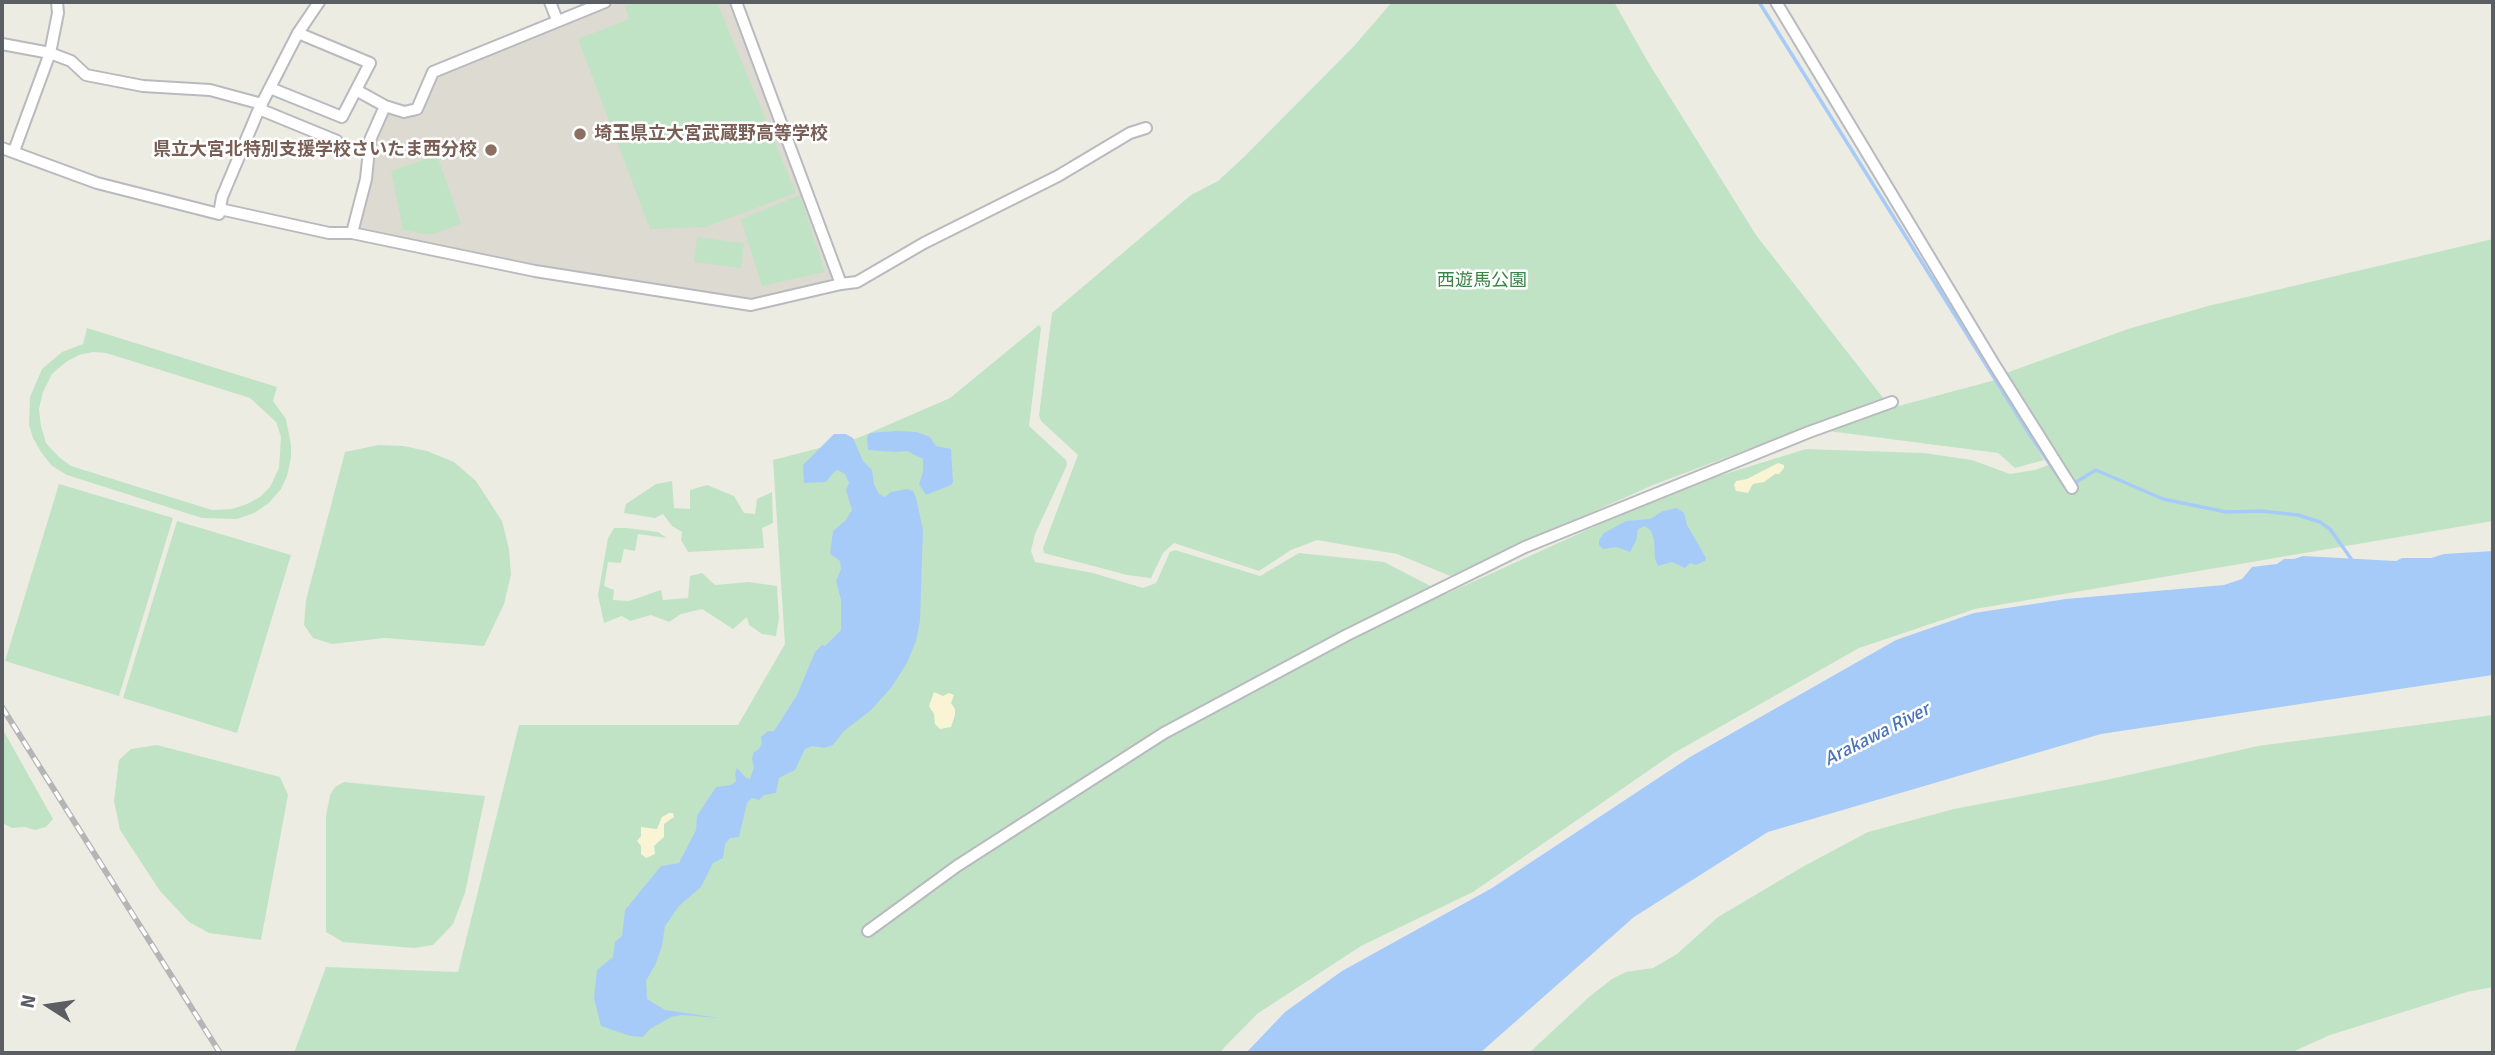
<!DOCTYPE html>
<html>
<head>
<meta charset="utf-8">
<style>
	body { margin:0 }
	#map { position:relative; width:2495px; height:1055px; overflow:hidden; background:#edece3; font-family:Signika,sans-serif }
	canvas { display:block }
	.frame { position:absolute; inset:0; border:4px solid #5b5e63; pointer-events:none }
	.north { position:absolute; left:14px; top:971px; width:70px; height:70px; -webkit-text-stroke:5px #fff; paint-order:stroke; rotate:282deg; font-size:19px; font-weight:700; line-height:28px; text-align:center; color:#5b5e63 }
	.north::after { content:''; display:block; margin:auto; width:24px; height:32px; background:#5b5e63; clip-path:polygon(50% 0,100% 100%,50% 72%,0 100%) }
</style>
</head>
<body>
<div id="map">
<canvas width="2495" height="1055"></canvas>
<div class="frame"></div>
<div class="north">N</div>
</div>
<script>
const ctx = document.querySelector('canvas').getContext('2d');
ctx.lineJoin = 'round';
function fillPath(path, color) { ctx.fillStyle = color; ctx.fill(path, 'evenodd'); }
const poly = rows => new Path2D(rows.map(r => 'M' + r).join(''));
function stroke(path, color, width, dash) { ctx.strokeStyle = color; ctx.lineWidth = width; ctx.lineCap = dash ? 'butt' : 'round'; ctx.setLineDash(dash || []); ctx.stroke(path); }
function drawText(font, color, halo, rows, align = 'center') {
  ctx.font = font + ' Signika,"Noto Sans JP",sans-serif'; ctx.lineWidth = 5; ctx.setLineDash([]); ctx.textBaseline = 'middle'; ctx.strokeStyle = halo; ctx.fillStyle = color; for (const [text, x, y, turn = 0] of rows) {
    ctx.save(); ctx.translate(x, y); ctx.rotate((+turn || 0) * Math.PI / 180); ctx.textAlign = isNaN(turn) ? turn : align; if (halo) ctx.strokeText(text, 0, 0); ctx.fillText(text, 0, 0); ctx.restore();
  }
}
fillPath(poly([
	[619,2,729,2,835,276,824,285,744,299,575,274,357,227,375,160,372,151,388,112,407,117,420,112,435,73]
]), '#dddbd1');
fillPath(poly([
	[636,2,717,2,796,193,706,227,650,229,578,39,629,19,625,6],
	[1392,2,1614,2,1648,62,1756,235,1891,408,1995,380,2044,460,2015,468,1998,453,1805,428,1653,485,1450,576,1397,554,1317,540,1291,550,1259,571,1174,543,1163,553,1151,578,1127,575,1044,553,1043,548,1078,455,1041,421,1039,415,1052,313,1191,195,1218,181,1245,156,1355,45],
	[437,155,461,224,431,235,403,230,391,171],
	[800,195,825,272,762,286,741,219],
	[697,237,744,243,741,268,694,262],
	[2493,239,2493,521,1975,609,1859,648,1674,753,1473,892,1361,946,1257,1014,1219,1053,294,1053,326,967,458,972,519,725,738,725,785,644,773,460,858,438,950,398,1039,325,1041,328,1029,426,1066,460,1067,465,1035,534,1031,551,1035,562,1093,573,1143,588,1156,583,1170,552,1175,550,1260,576,1299,553,1384,562,1446,594,1622,514,1712,478,1806,449,1924,453,1972,460,2010,474,2035,470,2048,465,2055,453,2006,373,2128,329,2208,306],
	[87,328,277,387,273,401,286,419,291,445,291,458,287,476,281,489,269,503,254,513,237,519,202,518,67,475,52,466,41,452,33,438,29,425,30,397,42,369,62,352,83,344],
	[93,352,106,353,250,398,276,422,281,437,279,468,270,487,260,497,247,504,232,509,212,510,71,466,59,457,46,443,41,426,39,409,43,392,52,374,66,362,79,355],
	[379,445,404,446,427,451,454,462,476,481,502,521,509,549,511,575,504,604,484,646,385,638,332,644,313,638,304,625,306,600,345,452],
	[672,481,674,508,690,509,690,490,707,485,734,496,744,513,755,514,757,499,772,492,773,523,762,528,764,548,688,552,681,540,682,532,672,526,663,514,655,518,624,513,626,504,656,484],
	[59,484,173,518,119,696,5,661],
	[177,521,291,555,237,733,123,698],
	[614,528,627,528,658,532,667,538,638,534,635,551,624,549,621,563,608,562,604,586,614,590,613,600,629,601,661,590,663,600,688,598,690,576,702,573,715,585,749,582,777,586,779,618,776,636,762,634,749,625,747,617,733,629,702,609,681,614,669,622,651,615,630,621,622,616,604,623,598,595,608,538],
	[2493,715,2493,987,2467,992,2330,1035,2290,1053,1529,1053,1589,997,1612,979,1626,972,1653,968,1677,954,1718,917,1804,866,1868,832,1954,809,2106,780,2258,746],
	[2,728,53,819,46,827,35,830,25,827,12,828,2,823],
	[157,745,280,777,288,795,261,940,209,933,189,922,160,891,120,830,114,801,119,760,131,749],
	[344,782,485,796,465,893,453,924,433,945,414,948,343,942,326,932,326,816,330,795,335,787]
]), '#c1e3c5');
fillPath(poly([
	[1778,463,1784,465,1784,468,1779,474,1775,474,1764,482,1753,484,1748,493,1736,491,1734,485,1736,481,1747,479],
	[934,692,943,696,949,693,954,695,951,703,955,709,955,715,951,727,940,729,935,724,934,714,929,706],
	[669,813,673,813,674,817,664,824,664,837,654,846,655,854,646,858,641,854,641,846,637,841,641,836,641,827,657,829,662,817]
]), '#f8f4d4');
fillPath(poly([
	[897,431,917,432,930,437,936,446,951,449,953,482,951,485,926,495,919,484,923,472,923,459,907,451,896,452,868,450,867,437,870,433],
	[834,434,846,434,853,438,863,461,872,470,874,484,879,494,885,497,891,492,907,489,913,491,916,497,923,530,920,621,916,641,907,663,891,688,871,710,844,731,833,745,824,748,812,746,805,749,795,770,779,778,776,793,764,795,759,800,752,798,747,803,739,837,730,838,725,844,723,858,713,863,701,887,679,906,665,926,662,946,656,963,646,981,647,999,665,1010,720,1018,682,1015,671,1017,650,1029,643,1037,630,1036,601,1026,594,998,597,970,613,957,615,942,622,936,625,910,661,866,679,863,696,830,697,816,716,787,731,785,736,781,735,773,737,768,746,778,750,779,754,767,752,760,753,753,759,749,762,743,761,737,768,731,774,731,797,695,815,652,822,645,825,646,841,630,841,600,836,581,841,569,840,561,830,554,833,531,846,520,852,510,846,490,849,483,845,474,838,470,834,472,826,482,804,483,803,465],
	[1677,508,1684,513,1687,525,1706,558,1705,561,1696,565,1690,563,1685,568,1672,562,1658,566,1655,559,1654,540,1651,531,1645,526,1638,529,1636,541,1630,552,1617,547,1603,549,1599,545,1599,540,1604,533,1626,521,1650,519,1663,511],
	[2493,551,2493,675,2101,734,1768,832,1634,917,1480,1053,1246,1053,1285,1012,1342,971,1492,888,1690,757,1896,640,1974,613,2066,599,2224,585,2242,579,2252,567,2277,564,2284,559,2294,559,2303,556,2396,561,2402,558,2431,558,2444,554]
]), '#a7cbf9');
stroke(poly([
	[1759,2,2030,435,2066,488,2096,470,2163,499,2226,512,2262,511,2298,515,2320,522,2330,529,2352,560]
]), '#a7cbf9', 3.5);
const street = poly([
	[550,2,557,20],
	[736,2,841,284],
	[1776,2,1994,364,2072,488],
	[2,44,50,53,71,61,86,75,143,86,210,90,262,104],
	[270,88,342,117,370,63,298,33],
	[385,106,404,112,417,109,433,72,605,2],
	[259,109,337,141],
	[2,148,97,183,219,214,222,197,259,109,298,33,319,2],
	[14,151,50,53,58,13,57,2],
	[220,209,329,233,352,233,535,271,751,305,841,284,857,282,924,243,1058,176,1130,133,1146,128],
	[352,233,366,179,370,140,385,106,356,90],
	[868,931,957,866,1164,733,1347,635,1525,547,1809,432,1892,402]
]);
stroke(street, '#b8babf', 14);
stroke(street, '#fff', 10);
const rail = poly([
	[2,707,220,1053]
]);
stroke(rail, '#b4b5b5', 6);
stroke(rail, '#fff', 3.5, [10]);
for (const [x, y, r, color] of [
	[580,134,7,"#8d6e63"],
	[491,150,7,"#8d6e63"]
]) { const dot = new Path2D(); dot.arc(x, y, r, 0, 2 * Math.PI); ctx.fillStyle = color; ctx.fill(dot); stroke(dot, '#fff', 2.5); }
drawText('bold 18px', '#785e54', '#fff', [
	["埼玉県立大宮武蔵野高等学校",594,134],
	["県立大宮北特別支援学校さいたま西分校",477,150,"right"]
], 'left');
drawText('18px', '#3b8347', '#fff', [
	["西遊馬公園",1482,281]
]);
drawText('italic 19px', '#4b74bb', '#fff', [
	["Arakawa River",1877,735,-27]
]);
</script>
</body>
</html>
